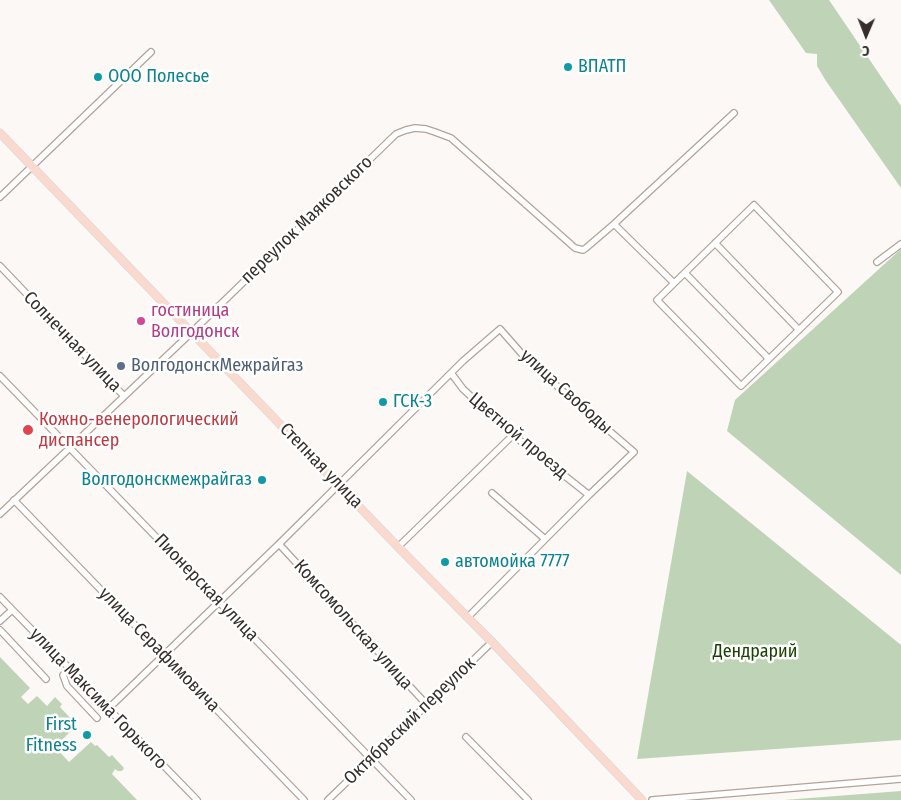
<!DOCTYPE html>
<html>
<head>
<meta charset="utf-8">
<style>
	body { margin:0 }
	#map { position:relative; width:901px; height:800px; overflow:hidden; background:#fcf8f6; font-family:"Fira Sans Condensed",sans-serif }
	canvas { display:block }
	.north { position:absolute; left:841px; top:10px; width:50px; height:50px; -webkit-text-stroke:4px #fff; paint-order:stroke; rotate:181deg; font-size:14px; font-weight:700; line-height:20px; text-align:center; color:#362e2a }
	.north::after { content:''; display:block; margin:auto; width:18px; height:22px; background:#362e2a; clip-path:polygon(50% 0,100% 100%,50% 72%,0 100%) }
</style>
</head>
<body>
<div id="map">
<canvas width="901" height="800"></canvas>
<div class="north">С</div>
</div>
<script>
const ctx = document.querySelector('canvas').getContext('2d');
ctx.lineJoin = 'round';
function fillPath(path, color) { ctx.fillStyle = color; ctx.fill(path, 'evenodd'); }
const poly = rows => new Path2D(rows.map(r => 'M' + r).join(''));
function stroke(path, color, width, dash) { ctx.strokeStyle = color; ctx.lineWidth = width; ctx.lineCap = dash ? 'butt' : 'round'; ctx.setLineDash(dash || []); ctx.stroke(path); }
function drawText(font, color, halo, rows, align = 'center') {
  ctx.font = font + ' "Fira Sans Condensed",sans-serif'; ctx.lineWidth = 5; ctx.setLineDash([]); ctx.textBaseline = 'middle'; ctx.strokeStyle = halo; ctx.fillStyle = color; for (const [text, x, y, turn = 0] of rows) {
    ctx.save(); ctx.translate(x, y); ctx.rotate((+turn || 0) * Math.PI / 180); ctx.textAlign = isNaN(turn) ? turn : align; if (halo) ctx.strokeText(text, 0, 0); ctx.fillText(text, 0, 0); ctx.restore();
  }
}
fillPath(poly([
	[769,0,829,0,901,106,901,188,826,81,817,66,817,54,806,53],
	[901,249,901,575,727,431,735,400],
	[687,471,901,645,901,740,637,759],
	[0,657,30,688,21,697,28,704,37,696,47,706,55,697,62,704,60,707,73,721,72,722,76,726,55,747,69,762,91,742,95,746,97,745,109,757,112,755,124,768,122,771,118,771,115,769,112,774,137,800,0,800],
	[901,791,901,800,784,800]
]), '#bfd3b7');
const minor = poly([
	[0,197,151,52],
	[754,205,838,292,741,386,657,300,754,205],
	[614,224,674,283],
	[715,243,799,330],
	[877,262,901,244],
	[0,266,124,396],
	[685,273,769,359],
	[451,373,463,389,513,435,589,495],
	[0,376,411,800],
	[492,493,545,539],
	[14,500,304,800],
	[0,514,192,332,396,134,406,130,415,128,426,129,435,132,451,138,575,248,583,250,586,248,614,224,734,113],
	[279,544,427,705],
	[398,547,513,435],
	[0,597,197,800],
	[0,621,12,610],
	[0,630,46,679],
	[69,669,63,675,67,686,97,718],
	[108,709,279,544,463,361,500,329,529,362,634,452,589,495,468,617],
	[466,737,528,800],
	[328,800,492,642],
	[652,800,901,779]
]);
const major = poly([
	[0,133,398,547,492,642,642,800]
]);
stroke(minor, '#b5a299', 8);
stroke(major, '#d7d5d4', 9);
stroke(minor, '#fff', 5.5);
stroke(major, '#fadace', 8);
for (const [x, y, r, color] of [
	[568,67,5,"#0f9aa8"],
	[98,77,5,"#0f9aa8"],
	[141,321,5,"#d1479c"],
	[121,366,5,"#5c6f8a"],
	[383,402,5,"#0f9aa8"],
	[28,430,6,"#e0444e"],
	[262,480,5,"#0f9aa8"],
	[445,562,5,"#0f9aa8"],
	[87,735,5,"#0f9aa8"]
]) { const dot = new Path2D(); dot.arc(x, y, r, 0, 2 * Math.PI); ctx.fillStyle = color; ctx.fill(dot); stroke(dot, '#fff', 2); }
drawText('18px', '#0d838f', '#fff', [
	["ВПАТП",578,67],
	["ООО Полесье",108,77],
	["ГСК-3",393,402],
	["Волгодонскмежрайгаз",252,480,"right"],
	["автомойка 7777",455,562],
	["First",77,725,"right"],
	["Fitness",77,746,"right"]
], 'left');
drawText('18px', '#362e2a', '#fff', [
	["переулок Маяковского",307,220,-44],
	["Солнечная улица",72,342,46],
	["улица Свободы",566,392,42],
	["Цветной проезд",518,436,40],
	["Степная улица",321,466,46],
	["Пионерская улица",206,588,46],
	["Комсомольская улица",353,625,48],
	["улица Серафимовича",159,650,46],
	["улица Максима Горького",98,699,46],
	["Октябрьский переулок",410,721,-44]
]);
drawText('18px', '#b23c85', '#fff', [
	["гостиница",151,311],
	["Волгодонск",151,332]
], 'left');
drawText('18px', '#4e5e75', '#fff', [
	["ВолгодонскМежрайгаз",131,366]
], 'left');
drawText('18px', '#be3a42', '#fff', [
	["Кожно-венерологический",39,420],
	["диспансер",39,441]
], 'left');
drawText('18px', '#1b4201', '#fff', [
	["Дендрарий",755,652]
]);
</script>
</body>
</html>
